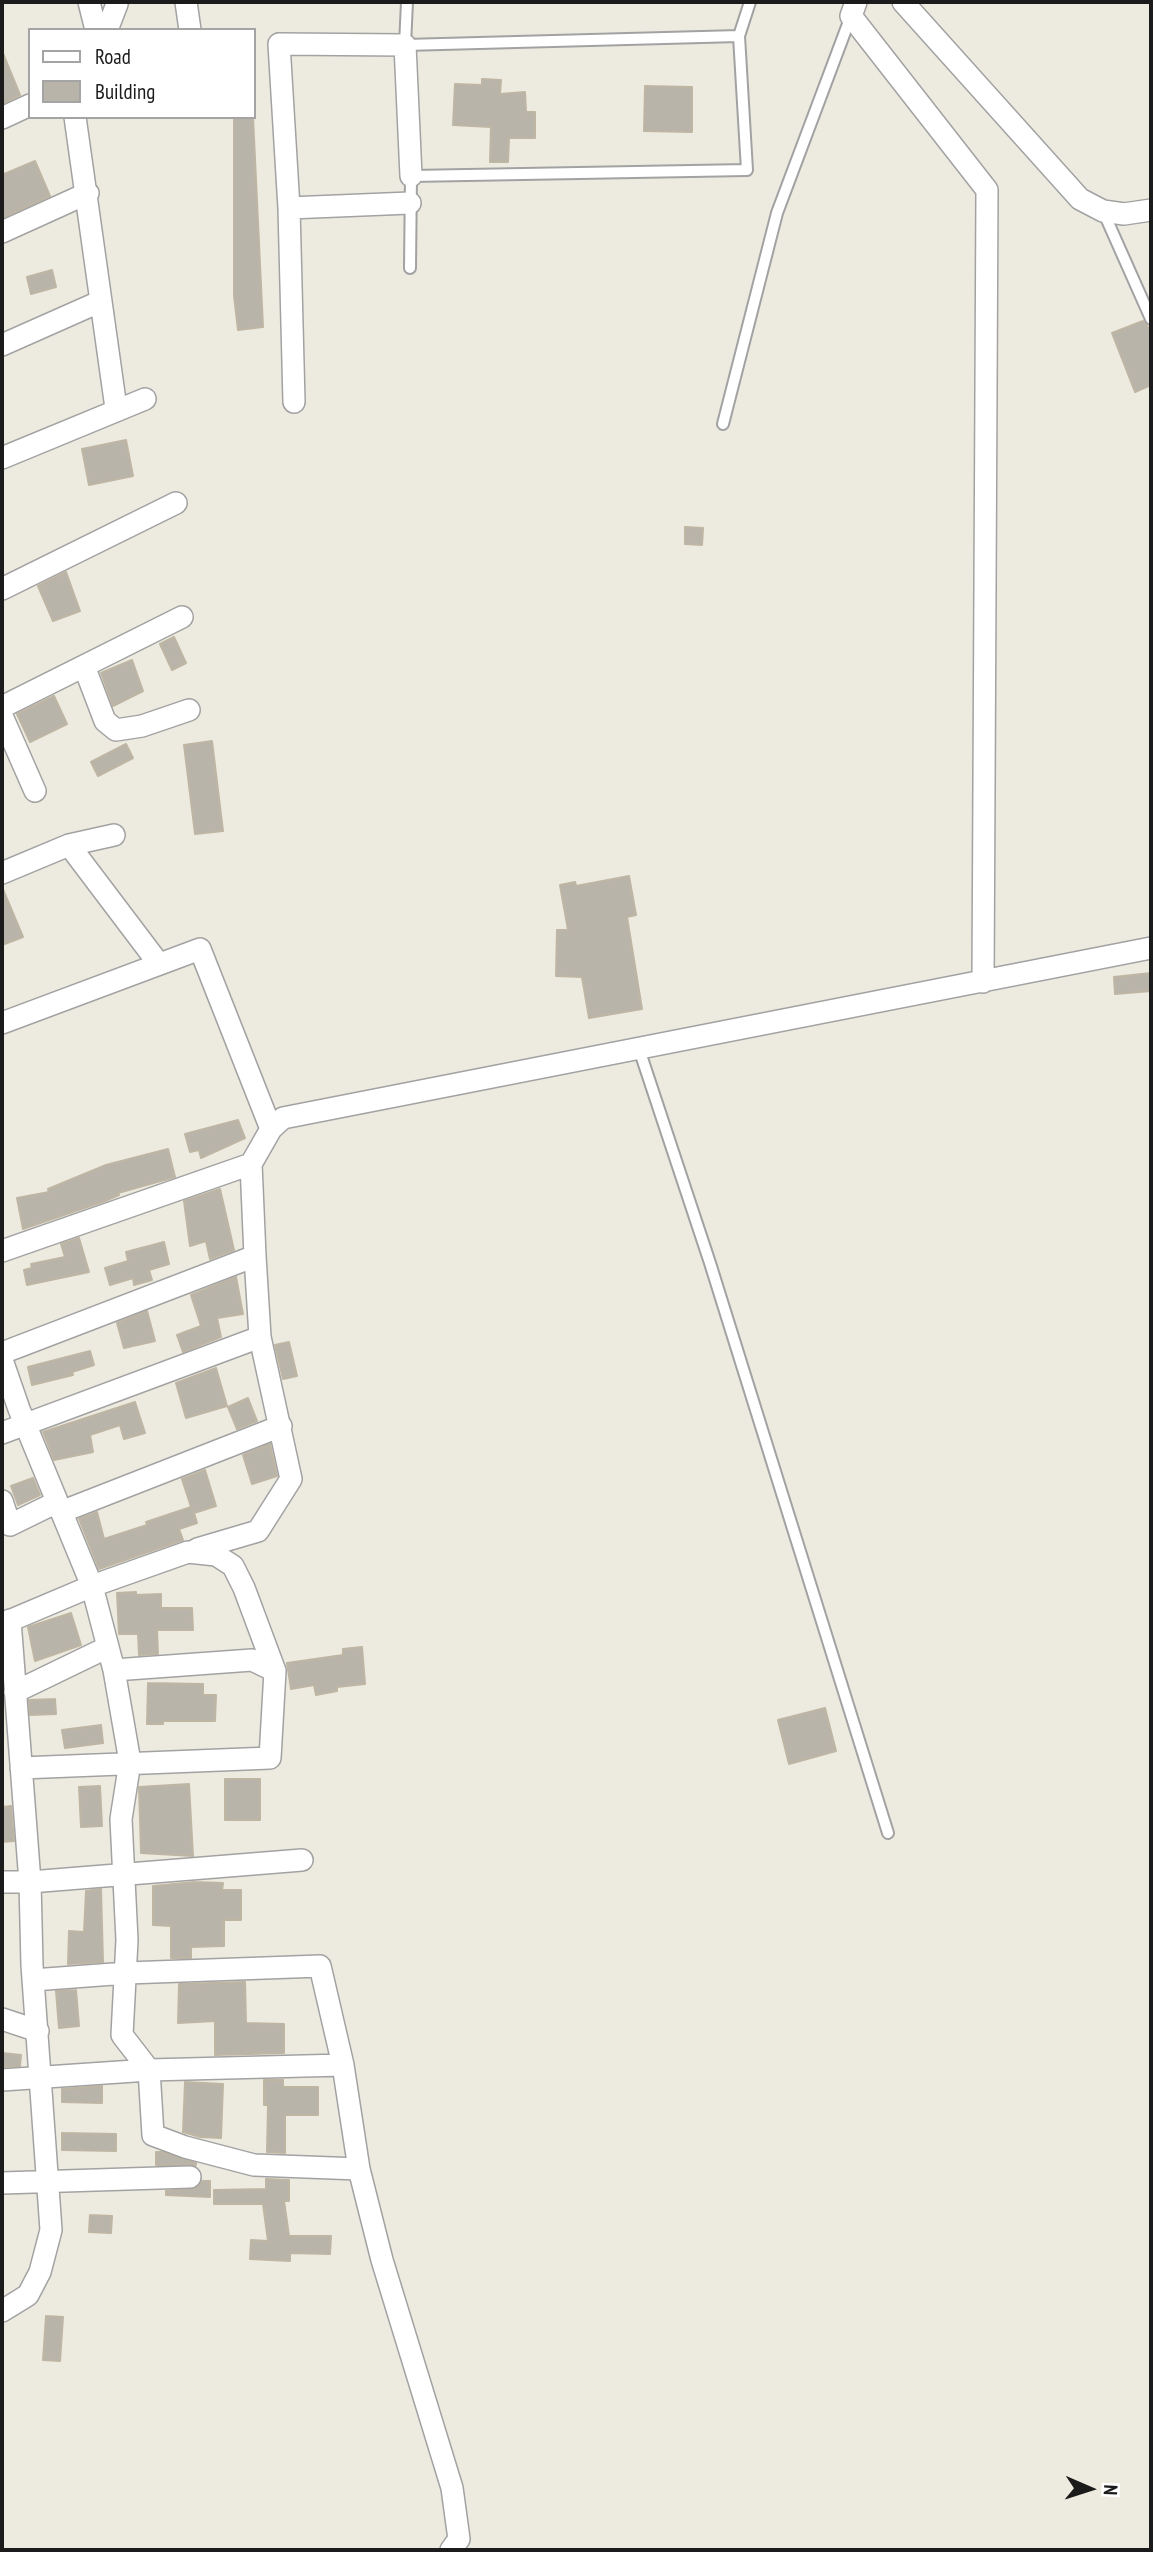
<!DOCTYPE html>
<html>
<head>
<meta charset="utf-8">
<style>
	body { margin:0 }
	#map { position:relative; width:1153px; height:2552px; overflow:hidden; background:#edebe0; font-family:"PT Sans Narrow",sans-serif }
	canvas { display:block }
	.frame { position:absolute; inset:0; border:4px solid #1b1b1b; pointer-events:none }
	.legend { position:absolute; left:28px; top:28px; width:228px; height:91px; box-sizing:border-box; background:#fff; border:2px solid #a4a4a4; margin:0; padding:9px 12px; list-style:none; font-size:21px; color:#1b1b1b }
	.legend li { display:flex; align-items:center; gap:14px; height:35px }
	.legend b { width:35px; border:2px solid #a4a4a4 }
	.north { position:absolute; left:1055px; top:2454px; width:70px; height:70px; -webkit-text-stroke:5px #fff; paint-order:stroke; rotate:93deg; font-size:19px; font-weight:700; line-height:28px; text-align:center; color:#1b1b1b }
	.north::after { content:''; display:block; margin:auto; width:24px; height:32px; background:#1b1b1b; clip-path:polygon(50% 0,100% 100%,50% 72%,0 100%) }
</style>
</head>
<body>
<div id="map">
<canvas width="1153" height="2552"></canvas>
<div class="frame"></div>
<ul class="legend">
<li><b style="height:9px;background:#fff"></b>Road</li>
<li><b style="height:19px;background:#b9b4aa"></b>Building</li>
</ul>
<div class="north">N</div>
</div>
<script>
const ctx = document.querySelector('canvas').getContext('2d');
ctx.lineJoin = 'round';
function fillPath(path, color) { ctx.fillStyle = color; ctx.fill(path, 'evenodd'); }
const poly = rows => new Path2D(rows.map(r => 'M' + r).join(''));
function stroke(path, color, width, dash) { ctx.strokeStyle = color; ctx.lineWidth = width; ctx.lineCap = dash ? 'butt' : 'round'; ctx.setLineDash(dash || []); ctx.stroke(path); }
const building = poly([
	[2,51,20,95,4,103,2,96,2,51],
	[482,79,501,80,500,94,525,92,526,112,535,112,535,138,509,138,508,162,490,162,491,127,453,125,455,84,482,85,482,79],
	[645,86,692,87,692,132,644,131,645,86],
	[234,117,253,117,263,327,238,330,234,296,234,117],
	[35,161,50,196,2,218,2,175,35,161],
	[52,270,56,287,31,294,27,277,52,270],
	[1143,321,1151,331,1151,385,1135,392,1112,333,1143,321],
	[126,440,133,476,89,485,82,449,126,440],
	[685,527,703,528,702,545,685,544,685,527],
	[66,572,80,611,53,621,38,586,66,572],
	[174,637,186,663,172,670,160,644,174,637],
	[132,660,143,691,113,706,101,673,132,660],
	[54,696,67,724,30,742,17,714,54,696],
	[212,741,223,831,195,834,184,745,212,741],
	[126,744,133,758,98,776,91,762,126,744],
	[629,876,636,915,627,917,642,1009,589,1018,582,977,556,976,557,930,568,930,560,885,575,882,576,886,629,876],
	[2,887,23,937,2,945,2,887],
	[1151,973,1151,991,1115,994,1114,977,1151,973],
	[238,1120,245,1138,201,1158,199,1150,190,1152,185,1134,238,1120],
	[168,1149,175,1177,118,1193,119,1195,105,1201,23,1229,17,1198,49,1192,48,1189,106,1165,168,1149],
	[220,1189,234,1250,210,1259,206,1241,190,1246,184,1201,220,1189],
	[79,1238,89,1272,27,1285,24,1270,32,1268,31,1264,65,1257,61,1244,79,1238],
	[164,1242,169,1264,149,1270,152,1280,134,1285,133,1278,110,1285,105,1268,128,1261,126,1252,164,1242],
	[236,1277,243,1314,217,1318,221,1337,183,1352,177,1335,201,1326,191,1295,236,1277],
	[147,1311,155,1341,124,1348,117,1323,147,1311],
	[289,1342,297,1376,283,1379,275,1345,289,1342],
	[90,1351,94,1365,72,1372,73,1375,32,1385,28,1367,90,1351],
	[216,1368,227,1406,186,1418,176,1383,216,1368],
	[248,1398,257,1421,237,1429,228,1407,248,1398],
	[135,1402,145,1433,124,1439,120,1425,90,1435,93,1452,54,1460,43,1432,135,1402],
	[270,1444,277,1476,252,1484,243,1455,270,1444],
	[205,1470,216,1506,194,1513,197,1523,179,1529,183,1540,99,1569,79,1519,97,1512,104,1539,147,1525,146,1522,191,1507,182,1479,205,1470],
	[33,1478,40,1495,18,1505,11,1486,33,1478],
	[136,1592,136,1595,161,1594,161,1608,192,1608,193,1630,157,1630,158,1654,139,1655,138,1634,119,1634,117,1593,136,1592],
	[71,1613,81,1645,35,1661,28,1627,71,1613],
	[362,1647,365,1684,337,1687,337,1691,316,1695,314,1685,291,1689,287,1663,343,1655,343,1649,362,1647],
	[148,1683,203,1684,203,1695,216,1695,215,1721,163,1721,163,1724,147,1724,148,1683],
	[55,1699,56,1714,30,1715,29,1700,55,1699],
	[825,1708,836,1751,789,1764,778,1720,825,1708],
	[101,1725,103,1743,65,1748,62,1730,101,1725],
	[225,1779,260,1779,260,1820,225,1820,225,1779],
	[189,1784,193,1856,141,1853,139,1787,189,1784],
	[100,1786,102,1826,81,1827,79,1787,100,1786],
	[11,1806,14,1841,2,1842,2,1807,11,1806],
	[195,1882,223,1883,222,1890,241,1890,241,1920,224,1920,224,1946,191,1947,191,1958,171,1958,171,1926,153,1925,153,1886,195,1882],
	[101,1889,103,1962,68,1964,69,1931,84,1932,86,1891,101,1889],
	[245,1982,246,2023,284,2024,284,2053,215,2055,215,2021,178,2023,179,1984,245,1982],
	[76,1990,79,2026,59,2028,56,1991,76,1990],
	[2,2053,21,2055,20,2066,2,2067,2,2053],
	[264,2080,283,2080,283,2087,318,2087,318,2115,285,2115,285,2153,267,2152,268,2105,264,2105,264,2080],
	[185,2082,223,2084,221,2138,200,2137,183,2132,185,2082],
	[102,2086,102,2103,62,2102,62,2089,102,2086],
	[62,2133,116,2134,116,2151,62,2150,62,2133],
	[156,2152,162,2152,196,2163,196,2165,156,2165,156,2152],
	[266,2179,289,2180,289,2201,284,2201,289,2236,331,2236,330,2254,290,2253,290,2261,250,2259,251,2240,268,2241,263,2204,214,2204,214,2190,266,2189,266,2179],
	[202,2181,210,2181,210,2197,166,2195,166,2191,196,2188,202,2181],
	[90,2215,112,2216,111,2233,89,2232,90,2215],
	[46,2316,63,2317,60,2361,43,2360,46,2316]
]);
fillPath(building, '#b9b4aa');
stroke(building, '#beb5a3', 2);
const service = poly([
	[407,2,405,45,739,36,747,170,411,176,410,268],
	[739,36,750,2],
	[1103,211,1151,319],
	[723,424,777,213,851,16],
	[639,1049,710,1263,888,1833]
]);
const minor = poly([
	[89,2,96,30],
	[186,2,190,30],
	[856,2,851,16,987,190,983,982],
	[903,2,1080,199,1103,211,1124,214,1151,210],
	[107,30,117,4],
	[75,117,116,408],
	[2,118,30,105],
	[410,203,289,208,279,44,405,45,411,176],
	[289,208,294,402],
	[2,232,88,193],
	[2,345,99,302],
	[2,458,145,399],
	[2,589,176,503],
	[84,666,105,721,116,730,142,726,189,710],
	[2,707,182,617],
	[2,716,35,791],
	[69,845,159,964],
	[2,873,69,845,114,835],
	[2,1023,200,949,271,1129,251,1164,2,1251],
	[271,1129,283,1118,1151,948],
	[2,1353,255,1256,251,1164],
	[2,1360,19,1409,92,1586,114,1670,130,1762,121,1819,127,1940,122,2035,149,2070,153,2135,185,2147,254,2165,359,2169,382,2260,452,2488,459,2539,451,2550],
	[2,1433,260,1337],
	[2,1501,10,1525,57,1502],
	[61,1512,281,1426],
	[197,1549,258,1531,291,1479,260,1337,255,1256],
	[2,1624,92,1586,188,1552,216,1555,233,1566,244,1588,275,1671],
	[15,1692,108,1647],
	[21,1768,270,1758,275,1671,252,1660,114,1670],
	[2,1882,30,1882,10,1620],
	[33,1980,127,1973,320,1966,343,2065,359,2169],
	[2,2019,38,2031],
	[2,2080,149,2070,343,2065],
	[2,2183,190,2177],
	[2,2311,28,2295,40,2272,51,2230,32,1965,30,1882,302,1860]
]);
stroke(service, '#a2a2a2', 14);
stroke(minor, '#a2a2a2', 24);
stroke(service, '#fff', 10);
stroke(minor, '#fff', 21);
</script>
</body>
</html>
